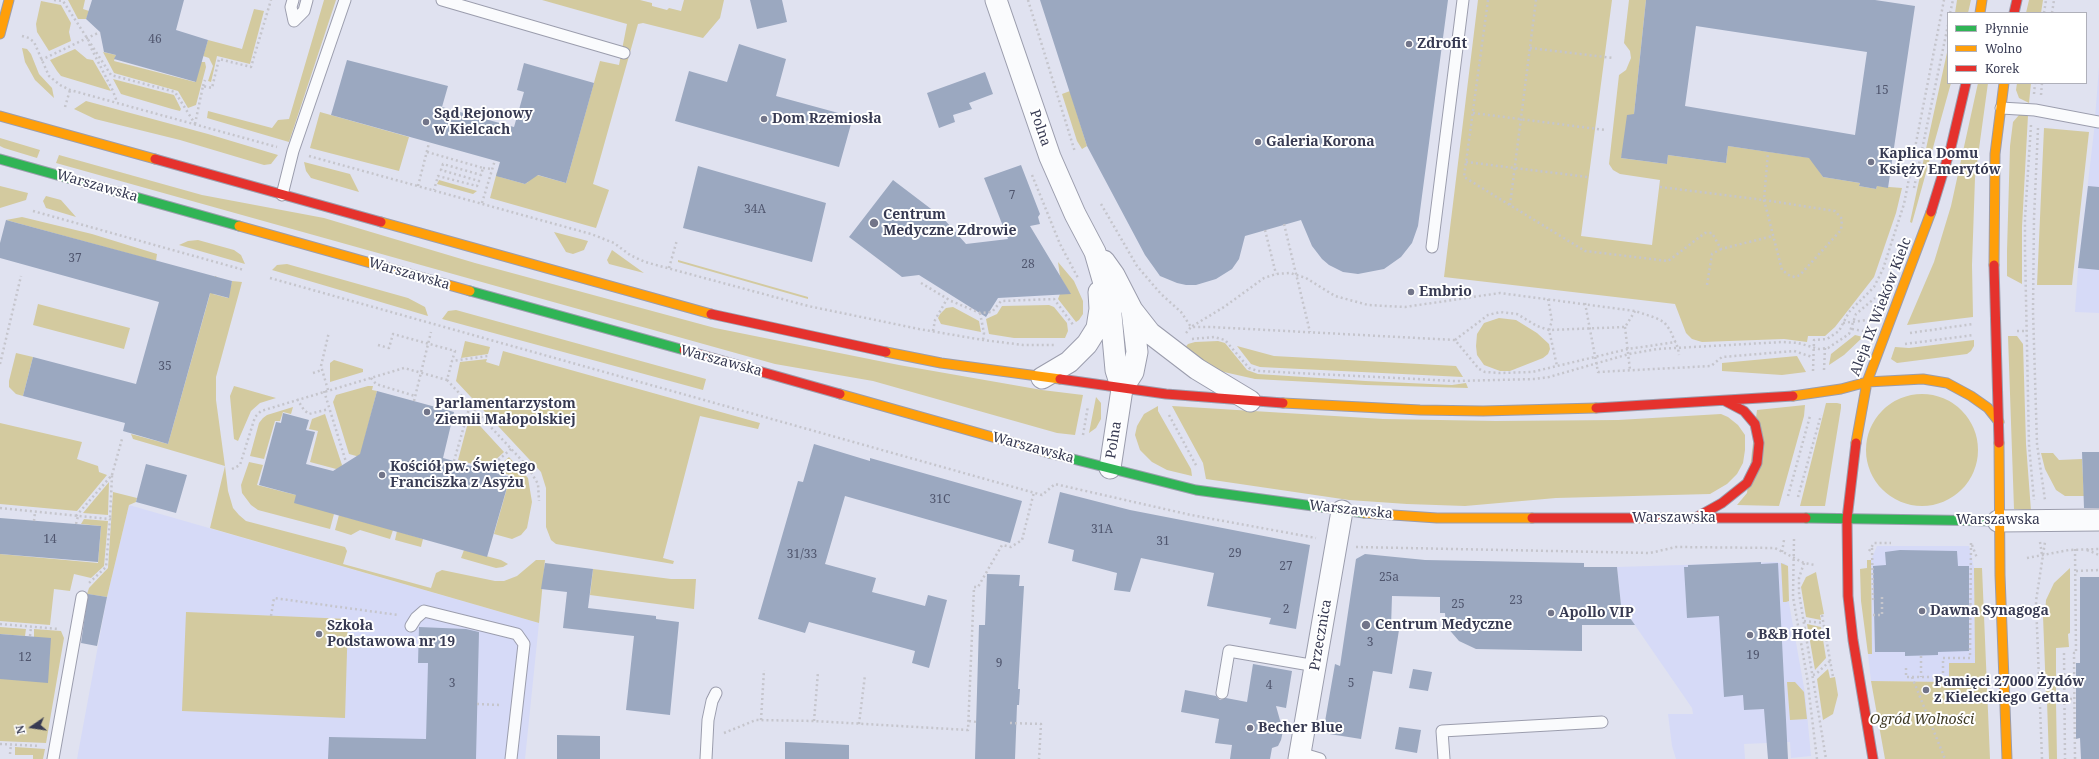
<!DOCTYPE html>
<html>
<head>
<meta charset="utf-8">
<style>
	body { margin:0 }
	#map { position:relative; width:2099px; height:759px; overflow:hidden; background:#e0e2f0; font-family:"Noto Serif",serif }
	canvas { display:block }
	.legend { position:absolute; left:1947px; top:12px; width:140px; height:72px; box-sizing:border-box; background:#fff; border:1px solid #afb0ba; margin:0; padding:5px 7px; list-style:none; font-size:12px; color:#373a52 }
	.legend li { display:flex; align-items:center; gap:8px; height:20px }
	.legend b { width:20px; border:1px solid #afb0ba }
	.north { position:absolute; left:12px; top:707px; width:40px; height:40px; -webkit-text-stroke:3px #fff; paint-order:stroke; rotate:257deg; font-size:11px; font-weight:700; line-height:16px; text-align:center; color:#373a52 }
	.north::after { content:''; display:block; margin:auto; width:14px; height:18px; background:#373a52; clip-path:polygon(50% 0,100% 100%,50% 72%,0 100%) }
</style>
</head>
<body>
<div id="map">
<canvas width="2099" height="759"></canvas>
<ul class="legend">
<li><b style="height:5px;background:#30b455"></b>Płynnie</li>
<li><b style="height:5px;background:#ff9f0a"></b>Wolno</li>
<li><b style="height:5px;background:#e5322d"></b>Korek</li>
</ul>
<div class="north">N</div>
</div>
<script>
const ctx = document.querySelector('canvas').getContext('2d');
ctx.lineJoin = 'round';
function fillPath(path, color) { ctx.fillStyle = color; ctx.fill(path, 'evenodd'); }
const poly = rows => new Path2D(rows.map(r => 'M' + r).join(''));
function stroke(path, color, width, dash) { ctx.strokeStyle = color; ctx.lineWidth = width; ctx.lineCap = dash ? 'butt' : 'round'; ctx.setLineDash(dash || []); ctx.stroke(path); }
function drawText(font, color, halo, rows, align = 'center') {
  ctx.font = font + ' "Noto Serif",serif'; ctx.lineWidth = 4; ctx.setLineDash([]); ctx.textBaseline = 'middle'; ctx.strokeStyle = halo; ctx.fillStyle = color; for (const [text, x, y, turn = 0] of rows) {
    ctx.save(); ctx.translate(x, y); ctx.rotate((+turn || 0) * Math.PI / 180); ctx.textAlign = isNaN(turn) ? turn : align; if (halo) ctx.strokeText(text, 0, 0); ctx.fillText(text, 0, 0); ctx.restore();
  }
}
fillPath(poly([
	[2099,67,2099,313,2075,312,2078,268,2094,131],
	[129,505,539,623,525,759,77,759,107,597],
	[1877,546,1969,546,1974,568,1975,663,1949,682,1871,681,1868,654,1872,654,1871,560],
	[1778,562,1778,563,1784,563,1788,566,1787,592,1805,693,1811,756,1791,758,1790,742,1744,744,1745,759,1676,759,1672,746,1668,714,1693,714,1692,708,1621,605,1617,567]
]), '#d6daf7');
fillPath(poly([
	[68,0,85,0,83,9,89,11,86,19,78,19],
	[324,0,336,0,289,142,207,118,208,111,272,128,278,120,289,119],
	[542,0,640,0,652,3,652,6,667,10,669,8,681,11,684,0,724,0,720,18,703,38,643,23,638,24,593,184,609,190,596,228,490,198,497,172,500,177,525,184,528,182,530,173,566,183,600,61,619,65,627,24],
	[1478,0,1612,0,1581,236,1652,245,1660,180,1620,174,1613,170,1609,164,1619,75,1626,70,1631,58,1630,51,1624,43,1629,0,1646,0,1634,114,1621,158,1667,164,1668,155,1726,163,1728,146,1818,159,1817,168,1823,177,1860,183,1859,186,1876,189,1877,186,1902,188,1896,213,1874,277,1835,327,1825,336,1808,336,1807,342,1784,339,1702,342,1692,339,1686,333,1675,304,1444,277],
	[1957,0,1971,0,1968,13,1955,13],
	[2029,0,2043,0,2041,13,2026,13],
	[41,1,61,5,71,23,69,32,71,41,49,51,37,32,36,24],
	[254,9,264,11,250,64,217,56,211,82,208,81,213,66,209,58,203,56,208,40,242,49],
	[22,48,27,49,31,54,39,74,52,88,54,98,35,80,25,62],
	[1948,48,1948,83,1951,83,1912,223,1910,222],
	[75,49,87,59,93,60,111,91,61,76,57,71,50,60],
	[103,52,116,55,114,61,195,82,201,62,205,62,206,67,196,105,188,108,178,91,114,73],
	[113,79,174,95,181,109,180,111,172,109,121,94],
	[1978,83,1988,83,1975,178,1972,265,1973,317,1907,325,1934,262,1951,206],
	[2017,83,2031,83,2029,103,2019,98,2016,90],
	[1070,91,1087,146,1082,149,1077,141,1062,94],
	[86,101,208,134,278,155,271,164,264,165,180,140,95,119,74,109],
	[320,112,409,137,399,171,310,148],
	[2019,115,2028,115,2022,227,2022,284,2007,276,2007,251,2010,146,2013,122],
	[2044,128,2089,132,2072,285,2037,285],
	[0,138,40,150,37,158,4,148,0,146],
	[59,155,202,195,324,218,475,263,715,328,899,365,1042,390,1083,395,1075,435,1057,433,873,381,775,364,56,163],
	[304,162,350,174,359,192,311,178,306,171],
	[439,180,477,191,473,194,437,184],
	[0,186,28,193,26,200,0,208],
	[46,196,61,200,76,217,46,208,43,201],
	[22,217,92,234,157,254,156,261,6,220],
	[554,232,588,241,584,250,573,254,566,252],
	[198,240,234,250,241,255,245,264,179,245,188,241],
	[612,250,644,273,609,264,607,260],
	[678,260,808,297,808,299,678,262],
	[1058,262,1074,281,1083,301,1083,314,1079,320,1076,322,1058,299,1060,294,1070,294,1060,276],
	[287,264,408,298,425,307,428,316,272,270,277,265],
	[215,276,217,277,213,294,228,298,232,281,242,282,216,377,216,400,225,466,228,491,233,508,239,515,246,521,345,547,347,551,343,564,431,588,436,573,442,570,495,581,504,581,517,576,536,560,545,560,539,623,210,528,225,466,133,439,131,434,168,444],
	[38,304,130,328,124,349,33,325],
	[1049,305,1054,307,1067,323,1068,331,1065,338,1014,338,989,334,986,319,997,314,1002,306],
	[953,307,979,321,981,332,941,324,938,318,940,314,946,308],
	[456,310,706,379,703,390,442,319,448,311],
	[1499,318,1516,320,1537,333,1549,344,1550,349,1548,354,1543,358,1510,371,1500,371,1484,365,1477,355,1476,346,1477,334,1484,323],
	[1855,335,1863,337,1844,355,1829,365,1831,354],
	[2008,336,2017,336,2023,344,2026,444,2031,511,2014,509],
	[1974,340,1974,346,1971,351,1967,354,1897,363,1891,359,1895,347,1909,348],
	[465,341,490,347,488,354,461,358],
	[1218,341,1225,343,1247,370,1258,374,1365,381,1452,385,1466,383,1468,388,1366,385,1255,379,1215,370,1183,350,1188,344,1195,342],
	[1237,346,1274,356,1456,366,1463,377,1260,367,1251,364],
	[503,351,760,423,758,429,700,416,663,558,674,561,673,564,556,544,551,540,546,527,546,488,541,472,456,381,460,362,487,359,486,362,499,366],
	[16,353,33,357,23,396,16,394,9,387,9,381],
	[1797,356,1806,372,1782,375,1722,371,1722,363],
	[334,360,363,369,363,372,330,382,330,363],
	[234,386,276,398,260,403,251,411,238,441,234,439,230,396],
	[368,386,373,386,372,390,377,391,360,457,349,454,333,402,336,395],
	'1866 450a56 56 0 1 1 112 0a56 56 0 1 1-112 0Z',
	[1096,397,1101,403,1101,419,1096,428,1089,433],
	[1826,403,1837,403,1841,404,1841,408,1825,506,1800,506],
	[1805,405,1804,416,1779,506,1737,505,1747,493,1757,410],
	[1158,406,1158,411,1191,469,1192,476,1167,470,1152,462,1140,450,1135,435,1137,426,1144,414],
	[1172,406,1383,419,1496,421,1618,420,1721,414,1728,417,1738,425,1745,435,1745,450,1743,463,1737,474,1727,484,1710,494,1556,498,1465,506,1407,504,1349,500,1206,479,1203,463],
	[293,407,291,414,283,412,280,421,275,421,264,459,250,456,259,423,263,418,267,415],
	[325,414,342,465,340,470,310,462,318,431,309,429,312,419],
	[470,415,504,452,489,466,480,463,480,466,458,460],
	[0,423,82,442,77,459,98,466,99,472,107,475,77,511,0,504],
	[2041,453,2053,453,2059,460,2082,459,2084,496,2065,496,2056,490,2045,469],
	[509,457,528,478,532,502,527,528,521,535,512,539,494,534,509,481,512,482,513,476,494,470],
	[249,462,263,465,257,485,296,495,334,514,330,529,258,510,251,505,242,493,241,485],
	[109,482,108,515,83,513],
	[113,492,137,498,136,502,129,505,107,597,87,594,89,588,108,568],
	[339,515,393,530,390,539,360,530,351,535,335,530],
	[84,519,108,521,104,566,91,578,74,574,70,591,54,589,50,625,0,621,0,554,98,563,101,526,81,524],
	[397,531,423,539,421,547,395,540],
	[464,550,501,560,508,564,503,567,496,568,461,558],
	[1867,560,1871,560,1872,654,1868,654,1861,601,1860,569,1867,568],
	[1781,563,1788,566,1789,601,1786,602,1783,602],
	[1974,568,1982,568,1990,759,1885,759,1871,681,1949,682,1949,663,1975,663],
	[2070,568,2070,633,2068,634,2069,647,2056,648,2056,695,2046,694,2043,616,2045,616,2046,600,2054,583],
	[593,569,671,579,696,579,694,609,590,595],
	[1816,572,1824,614,1820,615,1821,620,1806,617,1801,587,1806,577],
	[186,612,348,619,345,718,182,711],
	[1807,624,1821,627,1826,658,1815,670],
	[0,627,26,629,25,636,0,634],
	[34,629,61,631,64,638,46,743,0,741,0,679,34,637],
	[1828,669,1830,678,1835,677,1838,695,1833,714,1823,720,1817,679],
	[1787,682,1795,682,1804,692,1807,719,1790,720],
	[2047,701,2056,702,2057,759,2049,759],
	[15,747,45,749,43,759,33,759,33,755,15,755]
]), '#d3ca9f');
fillPath(poly([
	[92,0,184,0,176,30,208,40,196,82,114,59,116,55,104,52,100,32,86,19],
	[750,0,782,0,787,22,757,29],
	[1040,0,1448,0,1418,226,1412,243,1401,257,1384,269,1358,274,1343,272,1329,265,1322,259,1312,246,1301,220,1245,236,1239,259,1232,269,1216,279,1196,285,1186,285,1177,283,1160,276,1145,255,1087,146],
	[1646,0,1875,0,1915,6,1888,188,1877,186,1876,189,1859,186,1860,183,1823,177,1809,158,1728,146,1726,163,1668,155,1667,164,1621,158,1627,115,1634,114],
	[1696,26,1867,52,1855,135,1685,106],
	[739,44,786,59,776,96,853,117,839,167,675,121,689,71,727,82],
	[347,60,448,86,442,107,514,127,524,92,517,90,524,63,594,83,566,183,538,175,525,184,496,176,500,162,331,115],
	[985,72,993,94,969,103,972,109,953,115,955,122,939,128,927,93],
	[1021,165,1040,214,1038,217,1040,224,1030,226,1071,294,998,298,986,317,919,275,902,277,849,237,893,180,943,218,966,244,1008,239,984,178],
	[698,166,826,203,812,262,683,228],
	[2088,186,2099,187,2099,270,2078,268],
	[6,220,232,281,229,298,210,293,168,444,123,431,125,423,23,396,33,357,136,384,159,302,0,258,0,243],
	[377,391,454,412,443,458,510,477,487,557,294,503,296,495,259,485,276,422,281,423,283,413,309,420,306,430,315,432,306,464,333,471,360,454],
	[814,444,870,461,870,458,1022,501,1010,543,845,496,825,564,876,578,872,592,925,606,928,595,947,600,929,668,912,663,915,651,809,622,805,633,758,619,798,481,803,482],
	[2082,452,2099,452,2099,508,2084,508],
	[146,464,187,475,176,513,136,502],
	[1060,492,1130,510,1310,545,1296,629,1269,624,1271,618,1207,606,1214,573,1141,558,1130,592,1114,590,1117,573,1072,561,1074,550,1048,543],
	[0,518,101,526,98,562,0,554],
	[1900,550,1957,551,1958,566,1969,566,1969,651,1938,652,1938,655,1905,656,1905,652,1875,652,1873,566,1886,565,1885,552],
	[1365,554,1425,560,1584,563,1584,567,1617,567,1621,605,1635,625,1582,625,1582,651,1476,649,1459,641,1446,626,1445,613,1440,613,1440,597,1392,596,1391,627,1399,630,1392,674,1373,671,1361,739,1323,733,1335,664,1340,666,1356,559],
	[1761,562,1761,564,1778,563,1788,759,1768,759,1764,709,1744,710,1743,695,1724,697,1719,616,1687,618,1684,567,1688,567,1688,565],
	[545,563,593,569,588,608,656,616,656,619,679,622,670,715,626,710,634,636,563,628,567,592,541,589],
	[987,574,1020,575,1019,586,1024,586,1018,689,1020,689,1019,705,1017,705,1015,759,975,759,979,625,985,625],
	[2080,577,2099,577,2099,759,2081,759,2080,738,2076,739,2076,663,2080,663],
	[88,594,107,597,97,646,81,643],
	[419,627,466,629,479,632,476,759,328,759,329,737,426,739,428,663,418,663],
	[0,634,51,638,48,683,0,679],
	[1253,664,1292,671,1286,708,1276,706,1283,731,1281,740,1278,746,1272,748,1270,759,1230,759,1232,745,1215,743,1219,719,1181,712,1185,690,1216,696,1220,700,1226,698,1247,702],
	[1413,669,1432,672,1428,691,1409,688],
	[1399,727,1421,730,1417,753,1395,749],
	[557,735,600,736,600,759,557,759],
	[785,742,849,745,849,759,785,759]
]), '#9ba8c0');
const lane = poly([
	[293,0,291,7,294,21],
	[442,0,624,53],
	[294,21,304,11,307,0],
	[2001,108,2035,110,2099,122],
	[282,195,293,151,345,0],
	[1432,247,1463,0],
	[411,626,416,618,424,611,517,634,524,644,511,759],
	[1222,693,1229,651,1316,666],
	[1300,753,1320,759],
	[53,759,82,597],
	[706,759,708,720,712,701,716,693],
	[1444,759,1442,731,1602,722]
]);
const street = poly([
	[996,0,1050,157,1075,214,1095,252,1110,304,1116,370,1122,389],
	[1104,261,1114,275,1132,310,1150,333,1197,369,1250,401],
	[1042,378,1069,362,1087,344,1097,328,1100,309,1099,292],
	[1110,468,1122,389,1133,372,1137,352,1132,310],
	[1998,521,2099,520],
	[1299,759,1342,511]
]);
const fast = poly([
	[0,159,239,226],
	[470,291,684,350],
	[1049,453,1196,490,1364,513],
	[1806,518,1998,521]
]);
const slow = poly([
	[1980,13,1982,0],
	[0,34,9,0],
	[0,116,155,159],
	[381,222,711,314],
	[239,226,470,291],
	[1994,265,1995,154,2004,83],
	[886,352,941,363,1060,379],
	[840,394,1049,453],
	[1793,396,1841,389,1867,382,1923,379,1947,383,1971,396,1988,408,1999,422],
	[1283,403,1420,410,1483,411,1596,408],
	[1856,443,1867,382,1931,212],
	[1999,443,2000,575,2007,759],
	[1364,513,1437,518,1532,518]
]);
const jam = poly([
	[2014,13,2017,0],
	[155,159,381,222],
	[1931,212,1951,147,1966,83],
	[1994,265,1999,443],
	[711,314,886,352],
	[684,350,840,394],
	[1060,379,1166,394,1283,403],
	[1596,408,1793,396],
	[1856,443,1847,519,1848,596,1853,640,1873,759],
	[1697,517,1722,503,1747,483,1757,463,1759,443,1755,424,1744,411,1725,401],
	[1532,518,1806,518]
]);
stroke(lane, '#9b9dad', 13);
stroke(street, '#9b9dad', 23);
stroke(fast, '#9b9dad', 11);
stroke(slow, '#9b9dad', 11);
stroke(jam, '#9b9dad', 11);
stroke(poly([
	[54,0,63,1,111,75,175,92,195,124],
	[1028,0,1075,152],
	[1488,0,1464,177,1585,251,1668,261,1705,233,1712,233,1721,249,1773,236],
	[1950,13,1953,0],
	[2044,13,2046,0],
	[2052,13,2054,0],
	[22,36,29,38,34,42,49,76,60,85,70,90,277,147],
	[89,44,113,91,117,102],
	[1530,48,1613,58],
	[41,60,100,32],
	[203,86,205,80],
	[2034,94,2035,83],
	[2041,95,2042,83],
	[65,107,70,90],
	[1473,113,1605,130],
	[195,124,203,86,212,88,219,59,251,67,271,0],
	[2031,125,2025,218,2025,250,2029,445,2034,500],
	[2038,128,2034,218,2033,311,2037,444,2045,500],
	[427,152,483,168,481,175,443,164,441,170,479,181,477,186,438,176,434,190],
	[309,156,591,234,614,243,630,255,645,262,808,306,919,329,983,340,1023,345,1054,345],
	[1466,162,1588,177],
	[483,168,492,169],
	[1032,175,1060,244,1078,278],
	[418,186,429,143],
	[1660,187,1764,200,1835,211,1842,219,1841,230,1800,275,1795,277,1790,276,1782,270,1764,200,1768,152],
	[1914,188,1948,25],
	[482,203,495,160],
	[1101,204,1137,266,1161,294,1181,312,1191,327,1224,307,1264,278,1276,274,1290,273,1306,278,1335,296,1368,305,1405,307,1500,293,1635,311,1656,318,1664,322,1670,330,1678,348,1679,355],
	[1510,205,1536,0],
	[33,211,244,270],
	[1265,230,1276,274],
	[669,268,677,240],
	[270,278,1042,495,1055,484,1191,515,1316,538],
	[921,283,951,301,980,313,992,312,1001,301,1054,299,1074,326],
	[1707,285,1712,254,1721,249],
	[1548,299,1552,321,1549,330,1557,366],
	[1585,303,1598,372,1711,366,1722,357,1794,351,1812,357],
	[1304,307,1310,332],
	[980,313,984,333,983,340],
	[1843,323,1867,320],
	[1625,327,1630,370],
	[1852,329,1863,331],
	[933,331,935,320,947,299],
	[2017,331,2026,331],
	[1186,333,1191,327,1211,327,1455,340,1479,369,1485,372,1500,373,1532,372,1628,349,1676,342],
	[1910,333,1973,324],
	[1192,339,1214,337,1225,340,1249,368,1258,371,1455,381,1535,379,1549,377,1629,354,1657,349,1783,342,1798,343,1819,349,1828,348,1849,334,1856,314,1875,298],
	[1455,340,1488,315,1500,312,1517,314,1537,326,1549,330,1625,327,1635,311],
	[1905,344,1974,335],
	[378,345,389,348,393,334,455,351,452,361],
	[0,364,21,276],
	[1824,370,1825,348],
	[1813,371,1814,340,1827,339,1839,331,1849,312,1874,287,1883,269,1904,204,1944,0],
	[313,373,322,370],
	[371,378,376,384,415,396],
	[447,380,528,467,538,484,539,501],
	[328,390,321,366,329,332],
	[324,391,346,462],
	[297,399,304,410,309,414,329,409],
	[414,401,431,332],
	[1169,415,1197,467],
	[1083,435,1088,406],
	[454,461,470,405],
	[232,469,240,465,255,417,261,411,404,368,447,380,452,361,488,356],
	[487,470,511,449],
	[112,475,122,439],
	[1788,496,1810,416],
	[1798,497,1821,415],
	[0,508,110,519,106,567,89,583],
	[76,516,112,475,110,519],
	[34,521,35,512],
	[76,524,78,516],
	[1794,539,1793,597,1807,677,1817,759],
	[2040,542,2042,555],
	[1972,545,1977,558],
	[1356,547,1650,553,1676,547,1775,548,1804,563,1815,565],
	[1872,548,1873,601],
	[2087,550,2099,555],
	[1869,551,1874,543,1891,543],
	[1782,552,1784,540],
	[2027,558,2069,550,2099,549],
	[1804,563,1799,578,1799,593,1826,759],
	[2076,571,2099,570],
	[1822,615,1833,677],
	[1873,615,1882,615,1882,597],
	[271,616,274,598,398,615],
	[1804,621,1824,623],
	[0,624,59,629],
	[30,636,31,627],
	[2064,653,2065,759],
	[1921,656,1921,677],
	[1906,668,1906,677,1943,677,1943,658,1970,658,1971,543],
	[1813,675,1816,674,1830,661],
	[1912,677,1945,759],
	[2040,699,2074,699],
	[477,704,500,705],
	[761,720,764,670],
	[814,721,818,672],
	[969,721,977,722],
	[1010,723,1041,724,1039,759],
	[859,724,865,675],
	[724,733,756,720,814,721,968,730,974,587,978,587,1002,545,1011,547,1022,540,1034,492],
	[0,744,40,746],
	[10,754,11,744],
	[2042,759,2036,601,2045,542],
	[2075,759,2074,653,2076,653,2075,549]
]), '#c5c5cc', 2.5, [2, 3]);
stroke(lane, '#fafbfd', 11);
stroke(street, '#fafbfd', 21);
stroke(fast, '#30b455', 9);
stroke(slow, '#ff9f0a', 9);
stroke(jam, '#e5322d', 9);
stroke(poly([
	[1284,224,1304,307]
]), '#c5c5cc', 2.5, [2, 3]);
for (const [x, y, r, color] of [
	[1409,44,4,"#727589"],
	[764,119,4,"#727589"],
	[426,122,4,"#727589"],
	[1258,142,4,"#727589"],
	[1871,162,4,"#727589"],
	[874,223,5,"#727589"],
	[1411,292,4,"#727589"],
	[427,412,4,"#727589"],
	[382,475,4,"#727589"],
	[1922,611,4,"#727589"],
	[1551,613,4,"#727589"],
	[1366,625,5,"#727589"],
	[319,634,4,"#727589"],
	[1750,635,4,"#727589"],
	[1926,690,4,"#727589"],
	[1250,728,4,"#727589"]
]) { const dot = new Path2D(); dot.arc(x, y, r, 0, 2 * Math.PI); ctx.fillStyle = color; ctx.fill(dot); stroke(dot, '#fff', 1.5); }
drawText('12px', '#50566e', null, [
	["46",155,40],
	["15",1882,91],
	["7",1012,196],
	["34A",755,210],
	["37",75,259],
	["28",1028,265],
	["35",165,367],
	["31C",940,500],
	["31A",1102,530],
	["14",50,540],
	["31",1163,542],
	["29",1235,554],
	["31/33",802,555],
	["27",1286,567],
	["25a",1389,578],
	["23",1516,601],
	["25",1458,605],
	["2",1286,610],
	["3",1370,643],
	["19",1753,656],
	["12",25,658],
	["9",999,664],
	["3",452,684],
	["5",1351,684],
	["4",1269,686]
]);
drawText('bold 14px', '#373a52', '#fff', [
	["Zdrofit",1417,44],
	["Sąd Rejonowy",434,114],
	["w Kielcach",434,130],
	["Dom Rzemiosła",772,119],
	["Galeria Korona",1266,142],
	["Kaplica Domu",1879,154],
	["Księży Emerytów",1879,170],
	["Centrum",883,215],
	["Medyczne Zdrowie",883,231],
	["Embrio",1419,292],
	["Parlamentarzystom",435,404],
	["Ziemii Małopolskiej",435,420],
	["Kościół pw. Świętego",390,467],
	["Franciszka z Asyżu",390,483],
	["Dawna Synagoga",1930,611],
	["Apollo VIP",1559,613],
	["Centrum Medyczne",1375,625],
	["Szkoła",327,626],
	["Podstawowa nr 19",327,642],
	["B&B Hotel",1758,635],
	["Pamięci 27000 Żydów",1934,682],
	["z Kieleckiego Getta",1934,698],
	["Becher Blue",1258,728]
], 'left');
drawText('14px', '#373a52', '#fff', [
	["Polna",1040,128,71],
	["Warszawska",97,186,16],
	["Warszawska",409,274,16],
	["Aleja IX Wieków Kielc",1881,307,-69],
	["Warszawska",721,361,15],
	["Polna",1114,440,-81],
	["Warszawska",1033,448,15],
	["Warszawska",1351,510,6],
	["Warszawska",1674,518],
	["Warszawska",1998,520],
	["Przecznica",1321,635,-80]
]);
drawText('italic 14px', '#3d3822', '#fff', [
	["Ogród Wolności",1922,720]
]);
</script>
</body>
</html>
